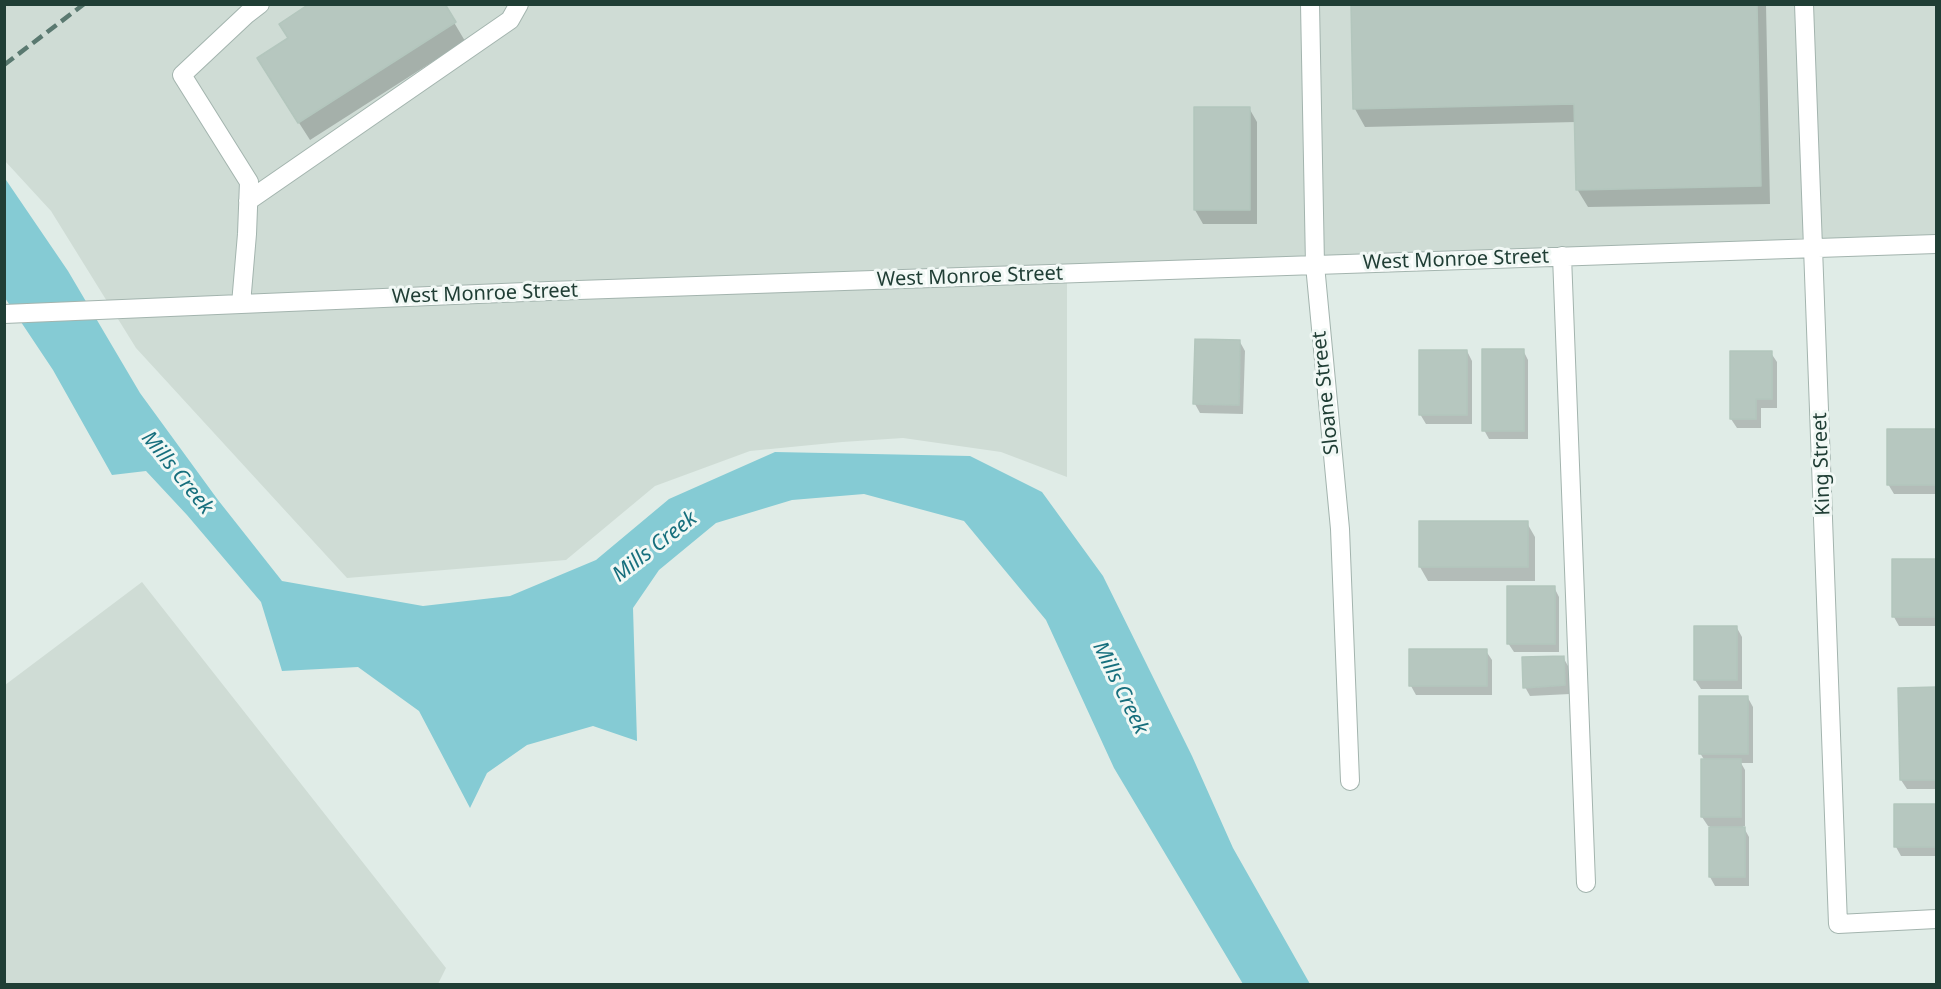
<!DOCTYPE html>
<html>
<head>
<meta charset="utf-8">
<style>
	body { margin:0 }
	#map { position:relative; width:1941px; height:989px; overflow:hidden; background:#e0ece7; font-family:"Noto Sans",sans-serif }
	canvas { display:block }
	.frame { position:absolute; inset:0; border:6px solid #203e35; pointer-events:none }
</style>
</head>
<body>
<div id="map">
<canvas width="1941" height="989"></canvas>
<div class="frame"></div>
</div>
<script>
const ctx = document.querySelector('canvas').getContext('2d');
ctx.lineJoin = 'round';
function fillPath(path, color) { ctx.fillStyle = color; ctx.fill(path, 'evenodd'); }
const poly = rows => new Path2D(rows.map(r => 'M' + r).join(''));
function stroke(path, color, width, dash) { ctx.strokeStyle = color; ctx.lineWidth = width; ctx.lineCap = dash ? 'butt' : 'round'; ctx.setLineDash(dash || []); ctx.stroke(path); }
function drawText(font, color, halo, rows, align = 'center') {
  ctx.font = font + ' "Noto Sans",sans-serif'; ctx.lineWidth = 6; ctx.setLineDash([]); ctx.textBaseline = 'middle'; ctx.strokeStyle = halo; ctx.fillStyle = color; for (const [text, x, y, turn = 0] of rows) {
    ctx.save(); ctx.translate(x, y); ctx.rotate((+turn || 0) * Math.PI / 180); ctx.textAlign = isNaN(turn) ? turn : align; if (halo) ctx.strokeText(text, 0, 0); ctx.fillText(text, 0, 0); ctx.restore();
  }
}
fillPath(poly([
	[5,5,1936,5,1936,244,1067,274,1067,477,1001,452,903,438,842,442,750,451,655,486,566,560,347,578,136,348,51,211,5,161],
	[142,582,446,968,438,984,5,984,5,685]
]), '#cfdcd5');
fillPath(poly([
	[4,177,68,271,140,393,218,500,282,581,423,606,510,596,596,560,669,499,775,452,970,456,1042,492,1103,576,1192,756,1233,848,1310,984,1243,984,1114,768,1046,620,964,521,864,494,792,500,716,523,659,570,633,608,637,741,593,726,527,745,487,773,470,808,419,711,358,667,282,671,261,602,187,515,146,471,112,475,53,370,5,298]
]), '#85cbd4');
fillPath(poly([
	[443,4,465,41,310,140,269,76],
	[1353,4,1766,4,1770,204,1588,207,1577,189,1576,122,1365,127,1355,109],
	[1249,108,1257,122,1257,224,1203,224,1195,210],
	[1240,342,1245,351,1243,414,1200,413,1195,404],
	[1523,350,1528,360,1528,439,1489,439,1484,430],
	[1467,351,1472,361,1472,424,1426,424,1420,414],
	[1771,353,1777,362,1777,408,1761,408,1761,428,1737,428,1731,419],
	[1888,431,1936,431,1936,494,1894,494,1888,484],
	[1527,523,1535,537,1535,581,1428,581,1420,567],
	[1894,560,1936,560,1936,626,1899,626,1894,617],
	[1554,587,1559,597,1559,652,1514,652,1508,643],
	[1737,628,1742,637,1742,689,1701,689,1695,680],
	[1486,651,1492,660,1492,695,1416,695,1411,686],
	[1563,657,1568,666,1570,694,1530,696,1525,687],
	[1900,689,1936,689,1936,789,1907,789,1901,780],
	[1748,698,1753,707,1753,763,1741,763,1745,770,1745,826,1743,826,1749,837,1749,886,1715,886,1710,877,1710,826,1708,826,1702,817,1705,761,1700,753],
	[1896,806,1936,806,1936,856,1901,856,1896,847]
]), '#0003');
const building = poly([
	[309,4,445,4,456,22,298,123,257,58,288,38,279,24,309,4],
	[1351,4,1757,4,1761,186,1576,190,1574,104,1353,109,1351,4],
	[1194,107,1250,107,1250,210,1194,210,1194,107],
	[1195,339,1240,340,1239,405,1193,404,1195,339],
	[1482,349,1524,349,1524,431,1482,431,1482,349],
	[1419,350,1467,350,1467,415,1419,415,1419,350],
	[1730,351,1772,351,1772,399,1756,399,1756,419,1730,419,1730,351],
	[1887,429,1936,429,1936,485,1887,485,1887,429],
	[1419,521,1528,521,1528,567,1419,567,1419,521],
	[1892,559,1936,559,1936,617,1892,617,1892,559],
	[1507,586,1555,586,1555,644,1507,644,1507,586],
	[1694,626,1737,626,1737,680,1694,680,1694,626],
	[1409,649,1487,649,1487,686,1409,686,1409,649],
	[1564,656,1565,685,1523,688,1522,657,1564,656],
	[1936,687,1936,780,1900,780,1898,688,1936,687],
	[1699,696,1748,696,1748,754,1699,754,1699,696],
	[1701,759,1741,759,1741,817,1701,817,1701,759],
	[1894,804,1936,804,1936,847,1894,847,1894,804],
	[1709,827,1745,827,1745,877,1709,877,1709,827]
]);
fillPath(building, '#b6c7bf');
stroke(building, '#b3c6bd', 1.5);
const minor = poly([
	[1310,4,1315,265,1340,529,1350,781],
	[1804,4,1838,924,1936,919],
	[248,201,510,20,519,4],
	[1562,256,1586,883],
	[241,304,247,234,249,182,182,75,247,14,260,4],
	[4,314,549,291,1936,244]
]);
stroke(minor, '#a3b4ae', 20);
stroke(minor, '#fff', 18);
stroke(poly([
	[4,65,84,4]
]), '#5a7970', 4.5, [12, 6]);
drawText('20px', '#203e35', '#f1f8f5', [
	["West Monroe Street",1456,260,-2],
	["West Monroe Street",970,277,-2],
	["West Monroe Street",485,294,-2],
	["Sloane Street",1326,393,-96],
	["King Street",1822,464,-92]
]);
drawText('italic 21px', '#176f7d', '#f1f8f5', [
	["Mills Creek",177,473,51],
	["Mills Creek",655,547,-38],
	["Mills Creek",1120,688,64]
]);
</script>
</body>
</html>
